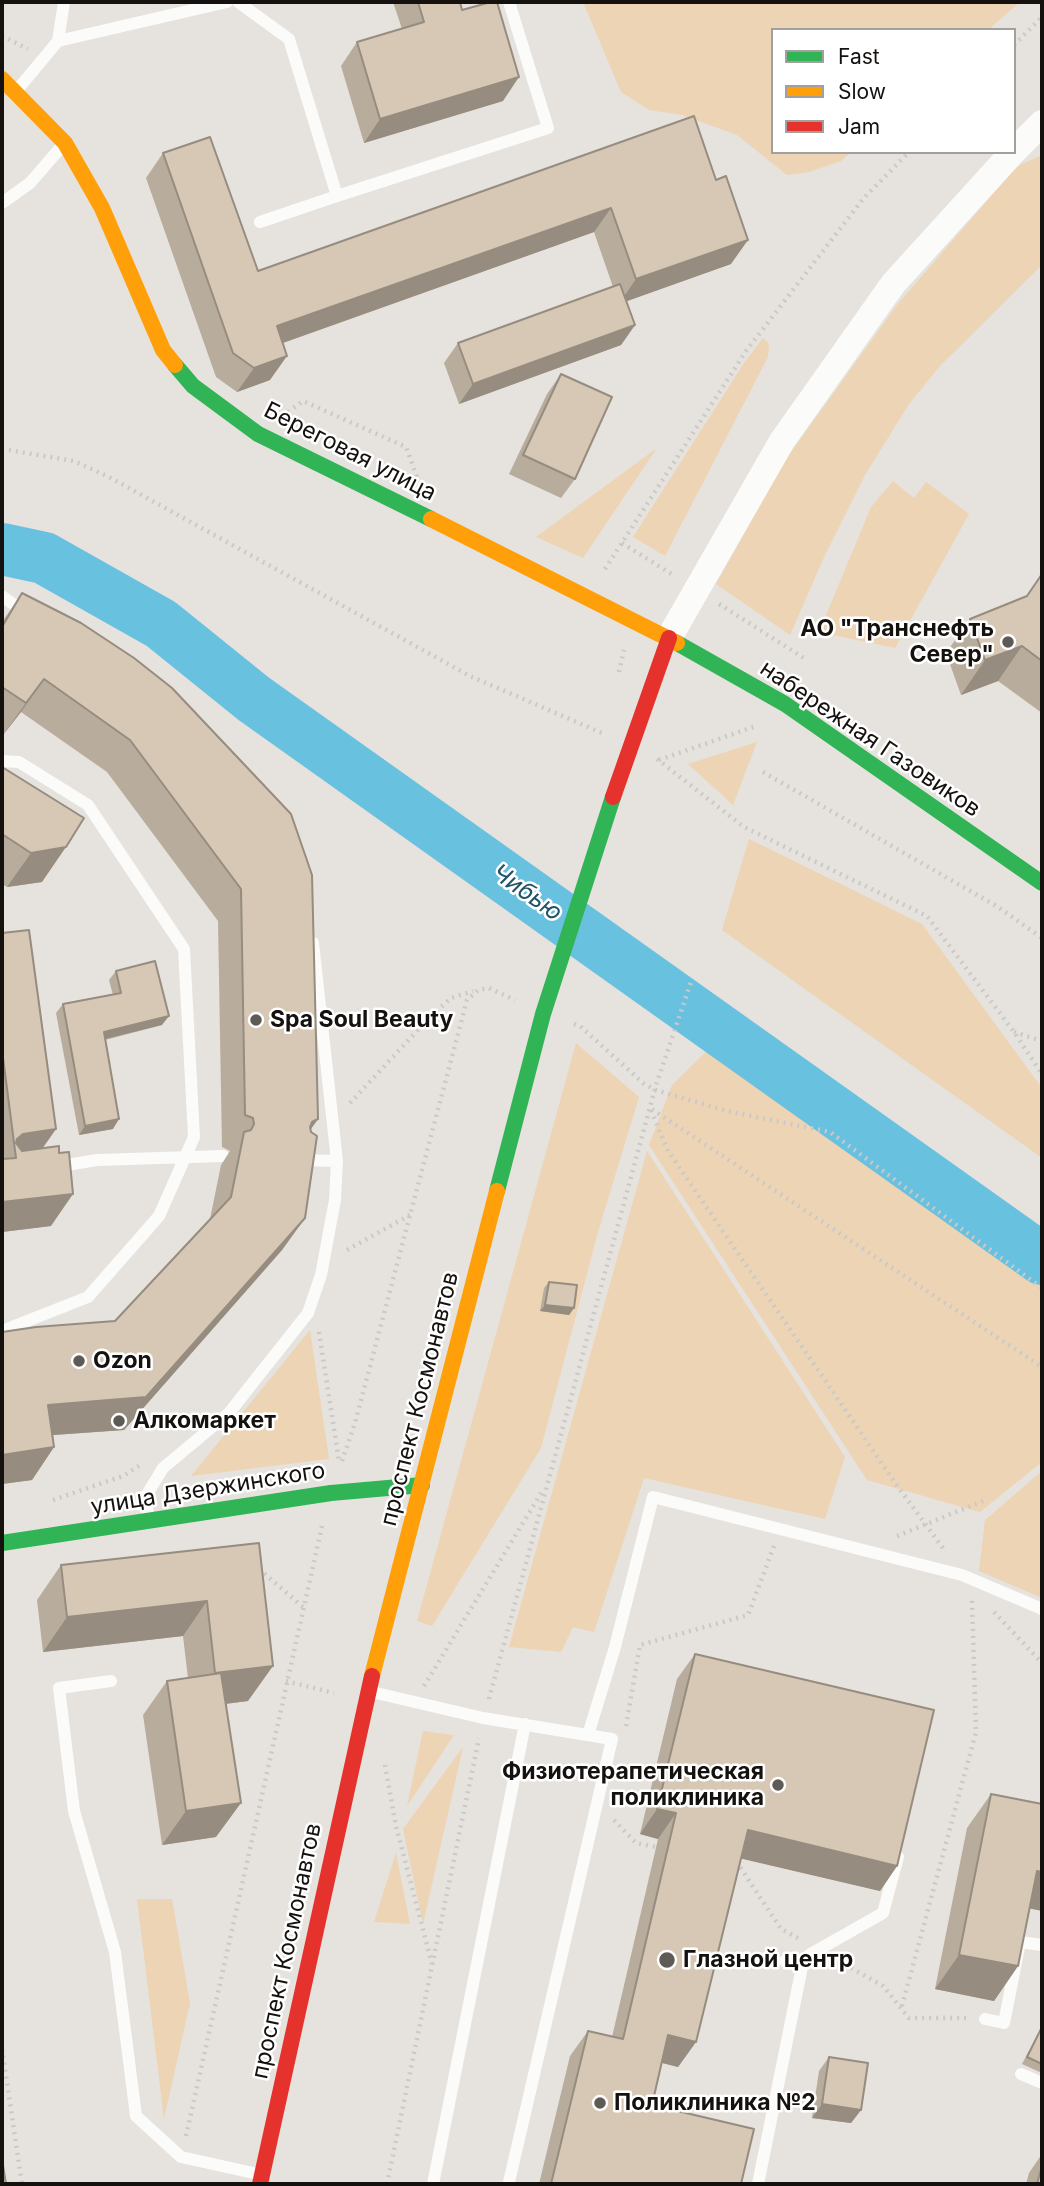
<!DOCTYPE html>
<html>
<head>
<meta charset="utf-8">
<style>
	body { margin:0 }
	#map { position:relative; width:1044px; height:2186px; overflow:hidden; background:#e6e2dd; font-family:Inter,sans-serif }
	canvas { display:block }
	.frame { position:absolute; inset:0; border:4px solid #14110e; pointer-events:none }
	.legend { position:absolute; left:771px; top:28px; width:245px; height:126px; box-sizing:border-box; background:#fff; border:2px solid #a1a09f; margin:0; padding:9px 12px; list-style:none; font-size:21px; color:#14110e }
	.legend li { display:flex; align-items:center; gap:14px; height:35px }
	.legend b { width:35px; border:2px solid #a1a09f }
</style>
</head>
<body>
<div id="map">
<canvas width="1044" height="2186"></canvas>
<div class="frame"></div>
<ul class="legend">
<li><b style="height:9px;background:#30b455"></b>Fast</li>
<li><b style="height:9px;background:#ff9f0a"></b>Slow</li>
<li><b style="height:9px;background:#e5322d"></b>Jam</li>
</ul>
</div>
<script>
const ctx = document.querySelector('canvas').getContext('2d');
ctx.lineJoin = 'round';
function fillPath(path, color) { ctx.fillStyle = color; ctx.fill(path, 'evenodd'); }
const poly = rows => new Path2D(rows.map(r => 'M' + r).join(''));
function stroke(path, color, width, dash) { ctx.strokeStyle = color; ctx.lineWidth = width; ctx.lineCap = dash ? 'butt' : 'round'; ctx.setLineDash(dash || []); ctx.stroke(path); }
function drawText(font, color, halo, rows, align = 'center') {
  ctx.font = font + ' Inter,sans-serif'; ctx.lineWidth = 5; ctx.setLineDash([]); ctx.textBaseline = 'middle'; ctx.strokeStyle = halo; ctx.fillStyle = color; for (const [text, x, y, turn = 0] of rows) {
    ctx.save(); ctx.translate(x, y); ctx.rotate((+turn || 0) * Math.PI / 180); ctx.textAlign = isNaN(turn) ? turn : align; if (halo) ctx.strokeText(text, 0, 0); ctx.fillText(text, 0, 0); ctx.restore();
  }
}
fillPath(poly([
	[583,2,1020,2,988,30,773,30,773,152,851,152,841,161,809,172,787,175,737,135,682,115,649,110,621,92],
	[1042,155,1042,265,940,366,909,404,865,475,825,555,790,635,716,584,786,459,897,305,1016,167],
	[763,338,769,344,768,357,665,556,633,537,744,363],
	[657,448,583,558,536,537],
	[893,481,914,498,926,482,969,514,895,648,819,632,871,507],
	[757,742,733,805,688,764],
	[749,839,922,924,1042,1088,1042,1158,722,930],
	[716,1042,1042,1275,1042,1462,980,1512,867,1480,649,1145,672,1085],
	[576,1043,639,1097,598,1232,541,1448,432,1626,417,1621],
	[647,1151,845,1457,825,1519,644,1478,594,1632,573,1627,561,1652,509,1647],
	[310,1330,329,1459,191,1476],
	[1042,1471,1042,1598,979,1571,985,1520],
	[423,1731,454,1735,407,1806],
	[463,1747,423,1924,403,1829],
	[396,1853,410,1924,374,1922],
	[137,1899,172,1899,190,2003,164,2119]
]), '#edd4b4');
stroke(poly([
	[2,549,44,558,161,624,254,699,1042,1259]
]), '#69c1e0', 52);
stroke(poly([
	[2,36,28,49],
	[1014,45,1042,17],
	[288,412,303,401,406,447,417,477],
	[2,449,74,461,109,477,470,676,602,733],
	[622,543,673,575],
	[605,569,746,351,863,199,909,152],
	[719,604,804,658],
	[619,672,624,650],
	[657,759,744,827,927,916,1014,1032,1042,1074],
	[659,760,756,726],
	[763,772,998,907,1042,938],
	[574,1024,580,1026,643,1083,655,1090,727,1111,830,1132,1042,1288],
	[1014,1032,1042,1041],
	[350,1103,431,1016,451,998,473,991],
	[347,1250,410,1215],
	[319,1332,339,1461],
	[342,1461,355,1423,467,1000,478,990,489,988,515,1000],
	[53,1500,123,1476,139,1466],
	[897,1536,983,1501],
	[943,1548,898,1487,668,1151,650,1108,1042,1367],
	[259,1569,303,1607],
	[994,1612,1042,1663],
	[286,1681,334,1693],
	[424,1686,543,1490],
	[489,1699,656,1085,691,982],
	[626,1726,640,1645,748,1615,774,1546],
	[385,1765,396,1826,432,1964],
	[614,1820,636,1843,661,1848],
	[734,1865,740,1867,781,1929,798,1938],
	[839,1961,883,1986,909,2018,966,2018],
	[902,2006,976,1732,972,1600],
	[2,2049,22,2184],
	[186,2136,322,1526],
	[387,2184,479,1738]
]), '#cbc9c8', 4.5, [2, 5]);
stroke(poly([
	[238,2,289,39,337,196,548,128,509,2],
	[58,41,64,2],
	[18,89,58,41,227,2],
	[2,203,30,183,62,146],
	[260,222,337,196],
	[2,596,27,614],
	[2,761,19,762,88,805,184,949,194,1137,159,1216,88,1297,2,1331],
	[299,1160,337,1161],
	[54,1167,97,1160,223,1156],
	[148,1518,146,1496,163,1468,229,1413,308,1313,321,1275,335,1200,337,1161,313,943],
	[111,1681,59,1688,74,1811,115,1952,136,2116,181,2157,258,2174],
	[372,1692,483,1718,612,1739,509,2182],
	[588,1735,615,1647,653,1497,962,1575,1042,1609],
	[802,1967,809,1955,883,1913,898,1857],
	[985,2019,1004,2023,1020,1942,1042,1945],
	[1021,2074,1042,2083],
	[433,2184,525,1724],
	[758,2184,802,1967,785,1961]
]), '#fbfbfa', 12);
stroke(poly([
	[1014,151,1042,123],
	[669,638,782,441,893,284,1013,152]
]), '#fbfbfa', 26);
stroke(poly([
	[175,365,193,386,258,434,431,519],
	[677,643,785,704,1042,883],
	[497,1191,543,1014,613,797],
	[2,1543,331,1493,422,1485]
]), '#30b455', 16);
stroke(poly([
	[2,79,65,143,102,208,163,350,175,365],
	[431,519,677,643],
	[372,1676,497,1191]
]), '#ff9f0a', 16);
stroke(poly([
	[613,797,669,638],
	[260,2184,372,1676]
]), '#e5322d', 16);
fillPath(poly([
	[393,2,460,2,462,10,503,101,364,143,341,66,357,42,402,29],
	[694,116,731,264,626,301,635,325,621,345,459,404,444,363,458,343,613,287,594,232,283,343,270,380,237,392,216,377,146,178,163,153,258,271],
	[561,374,575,479,561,498,509,474,547,394],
	[1042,573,1042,713,998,681,961,695,946,653,970,619,1026,597],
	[22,593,172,688,318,1119,311,1129,305,1218,282,1250,124,1430,53,1435,54,1447,32,1480,2,1484,115,1321,210,1219,221,1165,230,1151,222,1147,218,921,107,772,21,712,3,735,2,735,2,622],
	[2,767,42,882,7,887,2,884],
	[2,933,56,1129,43,1148,51,1226,2,1232],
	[116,971,162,1025,105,1040,113,1129,79,1135,56,1013,63,1004,113,995,109,980],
	[549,1282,574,1308,569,1315,540,1311,544,1288],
	[259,1543,248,1701,226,1704,216,1837,162,1845,143,1715,167,1681,188,1678,183,1636,43,1652,37,1600,61,1565],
	[695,1654,897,1866,880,1891,741,1858,696,2042,678,2067,662,2063,652,2105,741,2184,539,2184,570,2056,588,2031,612,2037,658,1839,640,1834,677,1679],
	[991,1794,1030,1909,1018,1966,994,2001,935,1989,967,1828],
	[1042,2026,1042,2073,1022,2064],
	[829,2057,861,2110,851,2123,812,2118,819,2071],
	[1042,2154,1042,2184,1026,2184,1029,2173]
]), '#b8ac9c');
fillPath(poly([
	[519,77,503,101,364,143,380,119],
	[611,208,594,232,260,351,277,326],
	[748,240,731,264,619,304,636,279],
	[635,325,621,345,459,404,473,384],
	[287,356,270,380,237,392,254,368],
	[1022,646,998,681,961,695,985,660],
	[44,679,21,712,3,735,26,703],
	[66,847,42,882,7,887,31,853],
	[169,1016,162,1025,97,1041,104,1032],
	[119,1119,113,1129,79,1135,85,1126],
	[318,1119,295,1151,312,1122],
	[56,1129,33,1161,16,1158,14,1143,23,1134],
	[73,1194,51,1226,2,1232,2,1202],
	[305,1218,282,1250,124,1430,25,1437,48,1405],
	[545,1305,574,1308,569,1315,540,1311],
	[54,1447,32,1480,2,1484,2,1455],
	[207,1601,183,1636,43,1652,67,1617],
	[273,1666,248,1701,191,1708,215,1673],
	[241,1803,216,1837,162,1845,186,1811],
	[657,1809,676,1813,658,1839,640,1834],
	[748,1830,897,1866,880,1891,730,1856],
	[1037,1871,1042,1872,1042,1911,1013,1905],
	[959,1955,1018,1966,994,2001,935,1989],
	[668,2035,696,2042,678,2067,651,2060],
	[822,2104,861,2110,851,2123,812,2118]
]), '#968c7f');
const building = poly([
	[418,2,460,2,462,10,491,2,497,2,519,77,380,119,357,42,424,22,418,2],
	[694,116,716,180,726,176,748,240,636,279,611,208,277,326,287,356,254,368,233,353,163,153,210,137,258,271,694,116],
	[620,284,635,325,473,384,458,343,620,284],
	[561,374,612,397,575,479,523,455,561,374],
	[1042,574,1042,661,1022,646,985,660,970,619,1027,596,1042,574],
	[22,593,81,623,134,658,172,688,291,814,312,875,318,1119,312,1122,310,1127,311,1132,317,1136,305,1218,146,1397,48,1405,54,1447,2,1455,2,1332,36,1327,115,1321,231,1197,244,1132,251,1130,254,1124,253,1118,245,1115,241,889,130,740,44,679,26,703,2,687,2,627,22,593],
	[2,767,84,818,66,847,31,853,2,834,2,767],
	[29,930,56,1129,23,1134,17,1139,16,1143,22,1151,59,1146,59,1153,69,1152,73,1194,2,1202,2,1159,16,1158,2,1050,2,933,29,930],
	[155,961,169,1016,104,1032,119,1119,85,1126,63,1004,121,993,116,971,155,961],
	[549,1282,577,1285,574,1308,545,1305,549,1282],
	[259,1543,273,1666,215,1673,207,1601,67,1617,61,1565,259,1543],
	[695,1654,934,1710,897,1866,748,1830,696,2042,668,2035,652,2105,754,2129,741,2184,551,2184,588,2031,623,2039,676,1813,657,1809,695,1654],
	[221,1673,241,1803,186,1811,167,1681,221,1673],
	[991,1794,1042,1804,1042,1872,1037,1871,1018,1966,959,1955,991,1794],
	[1042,2027,1042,2064,1027,2057,1042,2027],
	[829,2057,868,2063,861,2110,822,2104,829,2057],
	[2,2159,6,2184,2,2184,2,2159],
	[1042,2166,1042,2184,1037,2184,1042,2166]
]);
fillPath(building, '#d6c8b5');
stroke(building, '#968c7f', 2);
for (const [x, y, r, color] of [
	[1008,642,7,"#5e5a56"],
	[256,1020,7,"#5e5a56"],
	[79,1361,7,"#5e5a56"],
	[119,1421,7,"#5e5a56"],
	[778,1785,7,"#5e5a56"],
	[667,1960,9,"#5e5a56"],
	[600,2103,7,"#5e5a56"]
]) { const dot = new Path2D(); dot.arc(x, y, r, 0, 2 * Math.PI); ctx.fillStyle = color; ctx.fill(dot); stroke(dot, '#fff', 2.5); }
drawText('23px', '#14110e', '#fff', [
	["Береговая улица",350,452,27],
	["набережная Газовиков",870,739,34],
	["проспект Космонавтов",420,1399,-76],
	["улица Дзержинского",208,1489,-9],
	["проспект Космонавтов",287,1951,-78]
]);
drawText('bold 23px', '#14110e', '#fff', [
	["АО \"Транснефть",994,629,"right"],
	["Север\"",994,655,"right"],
	["Spa Soul Beauty",270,1020],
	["Ozon",93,1361],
	["Алкомаркет",133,1421],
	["Физиотерапетическая",764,1772,"right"],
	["поликлиника",764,1798,"right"],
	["Глазной центр",683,1960],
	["Поликлиника №2",614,2103]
], 'left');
drawText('italic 24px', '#215367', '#fff', [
	["Чибью",527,893,35]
]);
</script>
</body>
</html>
